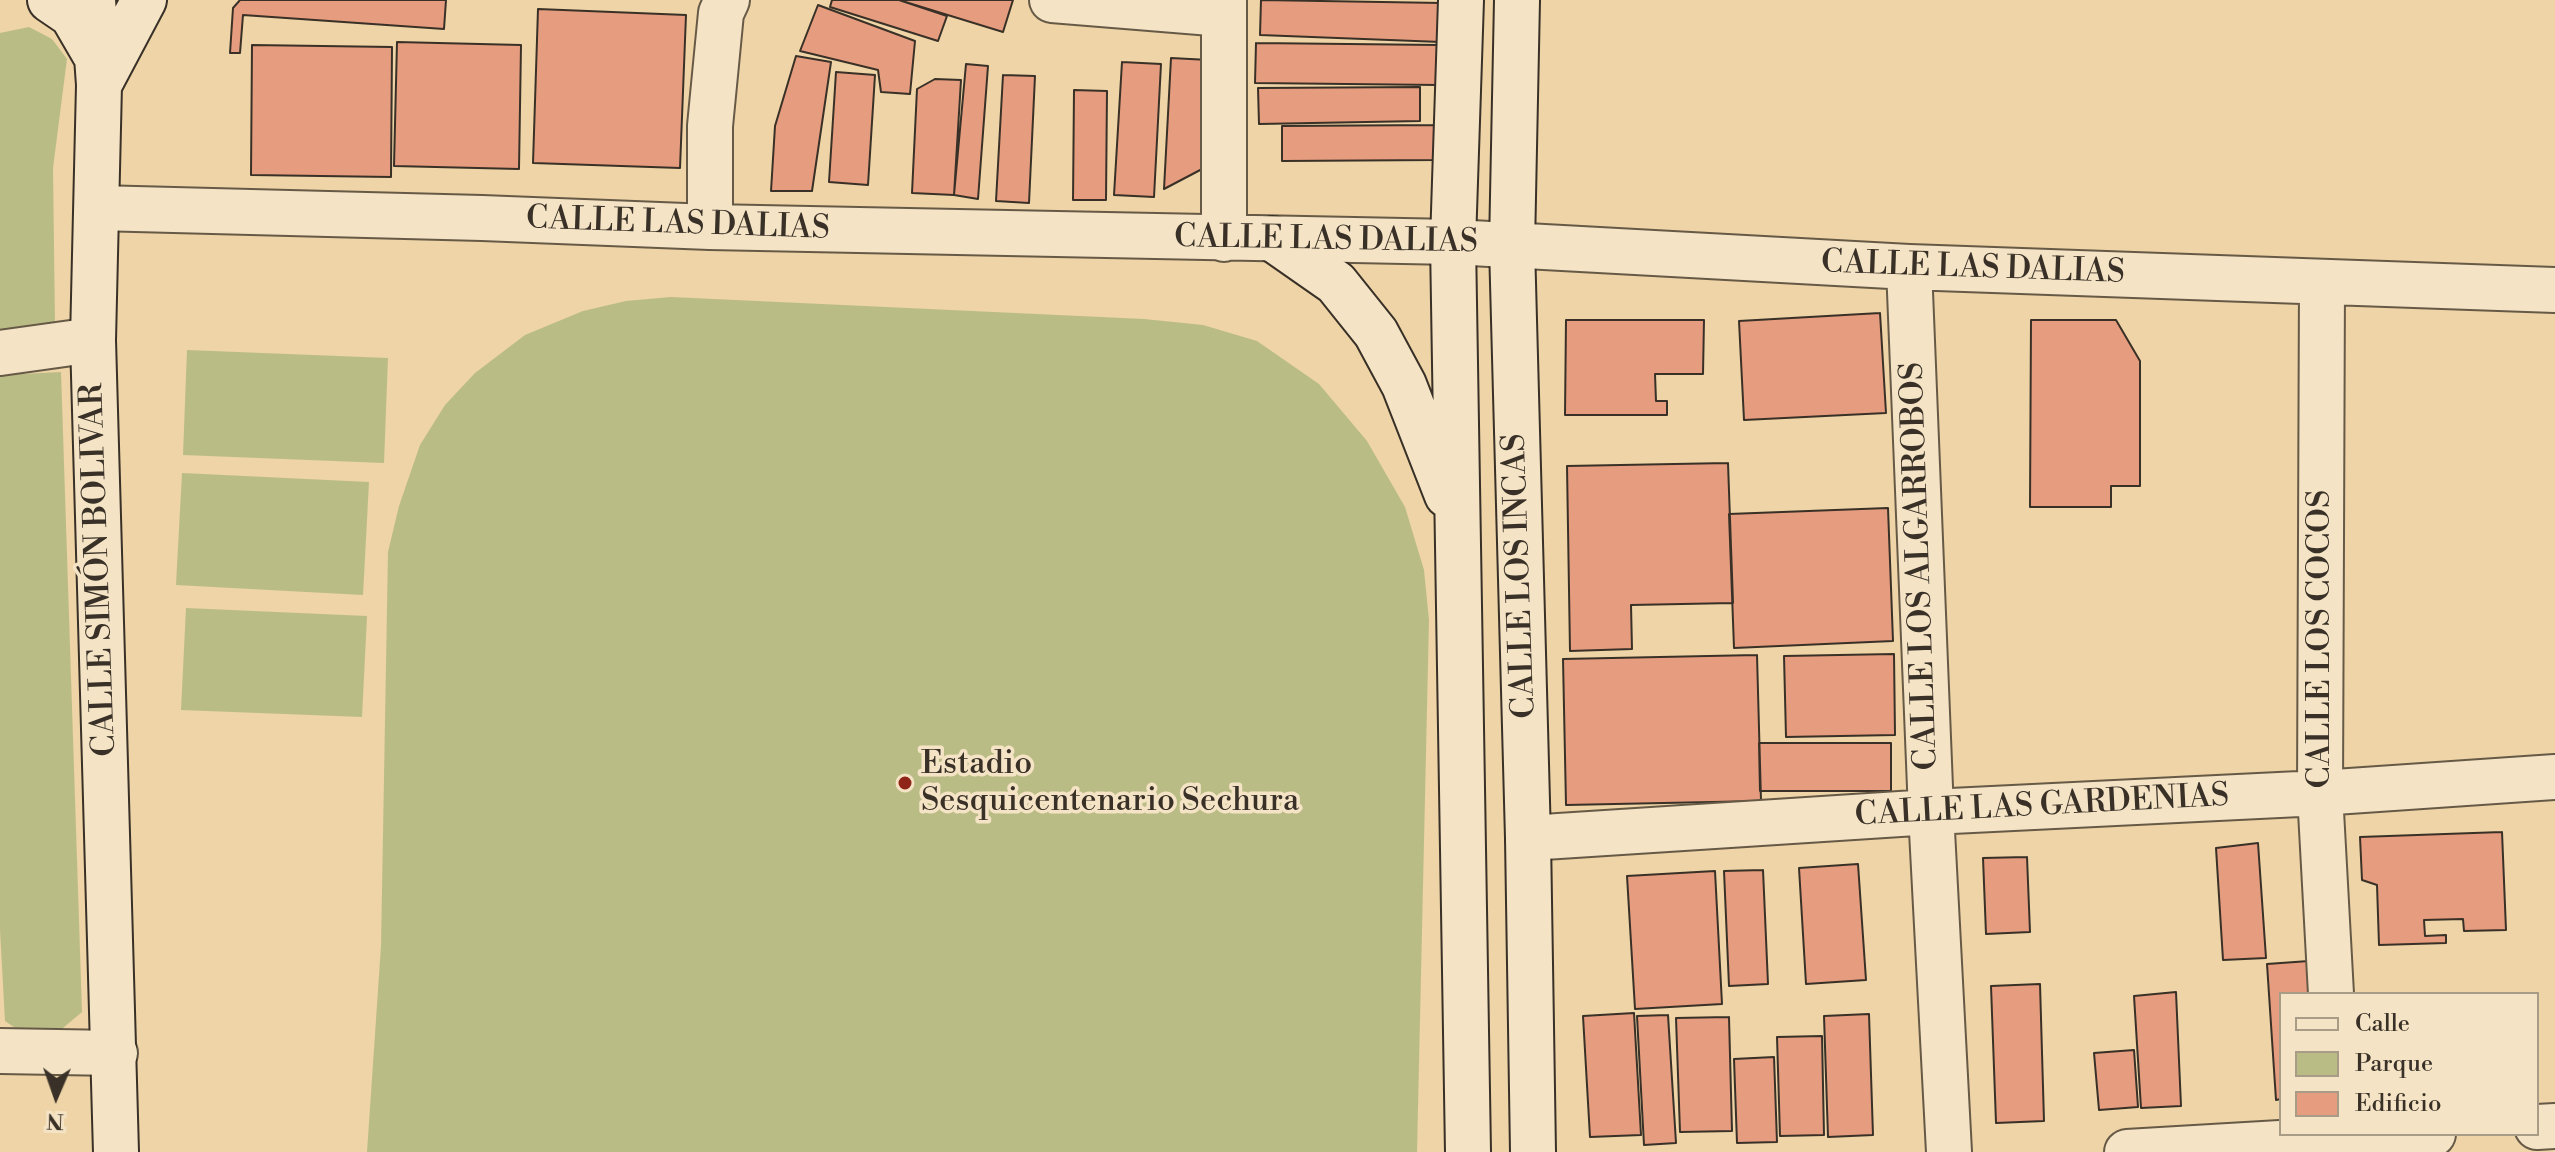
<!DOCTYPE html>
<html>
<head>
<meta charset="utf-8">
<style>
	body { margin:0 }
	#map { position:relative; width:2555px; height:1152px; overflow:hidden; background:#eed4a6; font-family:"Libre Bodoni",serif }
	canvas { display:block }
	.legend { position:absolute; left:2279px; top:992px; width:260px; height:144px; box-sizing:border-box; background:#f4e3c5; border:2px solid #a99c86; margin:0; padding:10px 14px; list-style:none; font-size:24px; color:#393127 }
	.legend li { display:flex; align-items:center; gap:16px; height:40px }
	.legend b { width:40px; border:2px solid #a99c86 }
	.north { position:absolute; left:16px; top:1056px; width:80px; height:80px; -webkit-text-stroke:6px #f4e3c5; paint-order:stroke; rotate:182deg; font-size:22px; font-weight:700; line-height:32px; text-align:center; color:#393127 }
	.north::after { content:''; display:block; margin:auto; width:28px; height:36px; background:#393127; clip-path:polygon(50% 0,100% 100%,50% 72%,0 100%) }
</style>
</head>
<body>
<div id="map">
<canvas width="2555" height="1152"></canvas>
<ul class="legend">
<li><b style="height:10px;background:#f4e3c5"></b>Calle</li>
<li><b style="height:22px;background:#babc86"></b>Parque</li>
<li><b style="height:22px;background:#e69c7e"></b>Edificio</li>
</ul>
<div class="north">N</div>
</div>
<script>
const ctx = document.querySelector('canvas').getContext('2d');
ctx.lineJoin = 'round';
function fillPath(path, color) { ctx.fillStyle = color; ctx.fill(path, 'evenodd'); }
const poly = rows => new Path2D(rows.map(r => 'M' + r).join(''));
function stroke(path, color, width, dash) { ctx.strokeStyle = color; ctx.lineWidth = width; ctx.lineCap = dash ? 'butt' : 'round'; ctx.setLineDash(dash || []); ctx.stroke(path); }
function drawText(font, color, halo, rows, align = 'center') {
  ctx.font = font + ' "Libre Bodoni",serif'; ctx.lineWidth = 7; ctx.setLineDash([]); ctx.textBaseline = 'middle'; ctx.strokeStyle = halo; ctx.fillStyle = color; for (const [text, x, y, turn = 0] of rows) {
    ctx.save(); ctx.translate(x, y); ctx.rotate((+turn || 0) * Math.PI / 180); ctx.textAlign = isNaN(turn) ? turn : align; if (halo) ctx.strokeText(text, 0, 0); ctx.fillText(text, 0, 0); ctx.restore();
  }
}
fillPath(poly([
	[29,27,52,39,67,59,53,168,55,326,0,331,0,33],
	[671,297,1144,319,1203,325,1257,341,1319,384,1367,441,1405,507,1424,570,1429,620,1417,1152,367,1152,381,946,388,552,399,506,420,445,445,405,475,373,525,335,583,311,626,301],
	[187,350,388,358,384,463,183,455],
	[61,372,82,1012,57,1033,21,1032,5,1021,0,930,0,375],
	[182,473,369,482,363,595,176,585],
	[186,608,367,616,362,717,181,710]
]), '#babc86');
const building = poly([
	[240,0,446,0,444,29,243,15,240,53,230,53,233,8,240,0],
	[832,0,899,0,947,16,938,41,830,7,832,0],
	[899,0,1013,0,1003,32,899,0],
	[1261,0,1442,3,1441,42,1260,35,1261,0],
	[818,5,915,41,910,94,881,92,878,70,800,51,818,5],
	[538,9,686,15,680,168,533,163,538,9],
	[397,42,521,45,519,169,394,166,397,42],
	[1256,43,1439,45,1438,85,1255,83,1256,43],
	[252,45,392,47,391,177,251,175,252,45],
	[796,56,831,62,812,191,771,191,775,126,796,56],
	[1171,58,1209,60,1204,168,1164,189,1171,58],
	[1122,62,1161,64,1154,197,1114,195,1122,62],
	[966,64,988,66,978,199,954,195,966,64],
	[836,72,875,75,868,185,829,182,836,72],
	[1003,75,1035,76,1029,203,996,201,1003,75],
	[935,79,961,80,954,195,912,193,917,89,935,79],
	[1420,87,1420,121,1259,124,1258,88,1420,87],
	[1074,90,1107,91,1106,200,1073,200,1074,90],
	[1436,125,1437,160,1282,161,1282,126,1436,125],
	[1880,313,1886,413,1744,420,1739,321,1880,313],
	[1566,320,1704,320,1703,374,1655,374,1656,401,1667,401,1667,415,1565,415,1566,320],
	[2031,320,2116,320,2140,361,2140,486,2111,486,2111,507,2030,507,2031,320],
	[1728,463,1733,603,1631,605,1632,649,1570,651,1567,466,1728,463],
	[1888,508,1893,641,1734,648,1729,514,1888,508],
	[1894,654,1895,735,1786,737,1784,656,1894,654],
	[1757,655,1761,801,1566,805,1563,659,1757,655],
	[1759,743,1891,743,1891,791,1760,791,1759,743],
	[2502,832,2506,930,2464,931,2463,919,2424,920,2425,936,2446,935,2446,943,2379,945,2377,885,2362,880,2360,837,2502,832],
	[2258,843,2266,958,2223,960,2216,848,2258,843],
	[2027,857,2030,932,1986,934,1983,858,2027,857],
	[1858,864,1866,980,1806,984,1799,868,1858,864],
	[1763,870,1768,984,1729,986,1724,871,1763,870],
	[1715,871,1722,1004,1635,1009,1627,876,1715,871],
	[2309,961,2312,994,2281,994,2281,1099,2276,1100,2267,964,2309,961],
	[2040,984,2044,1121,1996,1123,1991,986,2040,984],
	[2176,992,2181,1106,2141,1108,2134,996,2176,992],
	[1634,1013,1641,1135,1590,1137,1583,1016,1634,1013],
	[1869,1014,1873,1135,1828,1137,1824,1016,1869,1014],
	[1668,1015,1676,1143,1644,1145,1637,1016,1668,1015],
	[1729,1017,1732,1131,1680,1132,1676,1018,1729,1017],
	[1822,1036,1824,1135,1780,1136,1777,1037,1822,1036],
	[2134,1050,2138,1107,2099,1110,2094,1053,2134,1050],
	[1774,1057,1777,1142,1737,1143,1734,1059,1774,1057]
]);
fillPath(building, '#e69c7e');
stroke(building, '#393127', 2);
const street = poly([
	[1052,0,1224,14],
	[1224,0,1224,239],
	[97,208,482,218,710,227,1453,242,1909,267,2555,290],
	[710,227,710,126,721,13,727,0],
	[1909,267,1931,812,1949,1152],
	[2322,283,2320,793,2331,994],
	[0,353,93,340],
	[1528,838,1931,812,2320,793,2555,777],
	[0,1051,115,1053],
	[2537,1127,2555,1126],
	[2127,1152,2433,1134]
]);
const secondary = poly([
	[50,0,72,15,97,58],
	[93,0,99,85,93,340,116,1152],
	[1461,0,1453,242,1468,1152],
	[1517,0,1512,246,1528,838,1533,1152],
	[99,85,144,0],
	[1273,239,1336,283,1376,333,1404,385,1447,495]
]);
stroke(street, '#665a47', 48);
stroke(secondary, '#393127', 48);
stroke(street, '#f4e3c5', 44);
stroke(secondary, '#f4e3c5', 44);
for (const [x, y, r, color] of [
	[905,783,8,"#8f2418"]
]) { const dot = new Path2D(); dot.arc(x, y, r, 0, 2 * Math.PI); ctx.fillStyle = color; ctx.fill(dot); stroke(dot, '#f4e3c5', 3); }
drawText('32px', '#393127', '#f4e3c5', [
	["CALLE LAS DALIAS",678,225,2],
	["CALLE LAS DALIAS",1326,241,1],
	["CALLE LAS DALIAS",1973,269,2],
	["CALLE LOS ALGARROBOS",1921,566,-92],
	["CALLE SIMÓN BOLIVAR",100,570,-92],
	["CALLE LOS INCAS",1521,576,-92],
	["CALLE LOS COCOS",2321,639,-90],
	["CALLE LAS GARDENIAS",2042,807,-3]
]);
drawText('32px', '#393127', '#f4e3c5', [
	["Estadio",921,765],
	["Sesquicentenario Sechura",921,802]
], 'left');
</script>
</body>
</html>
